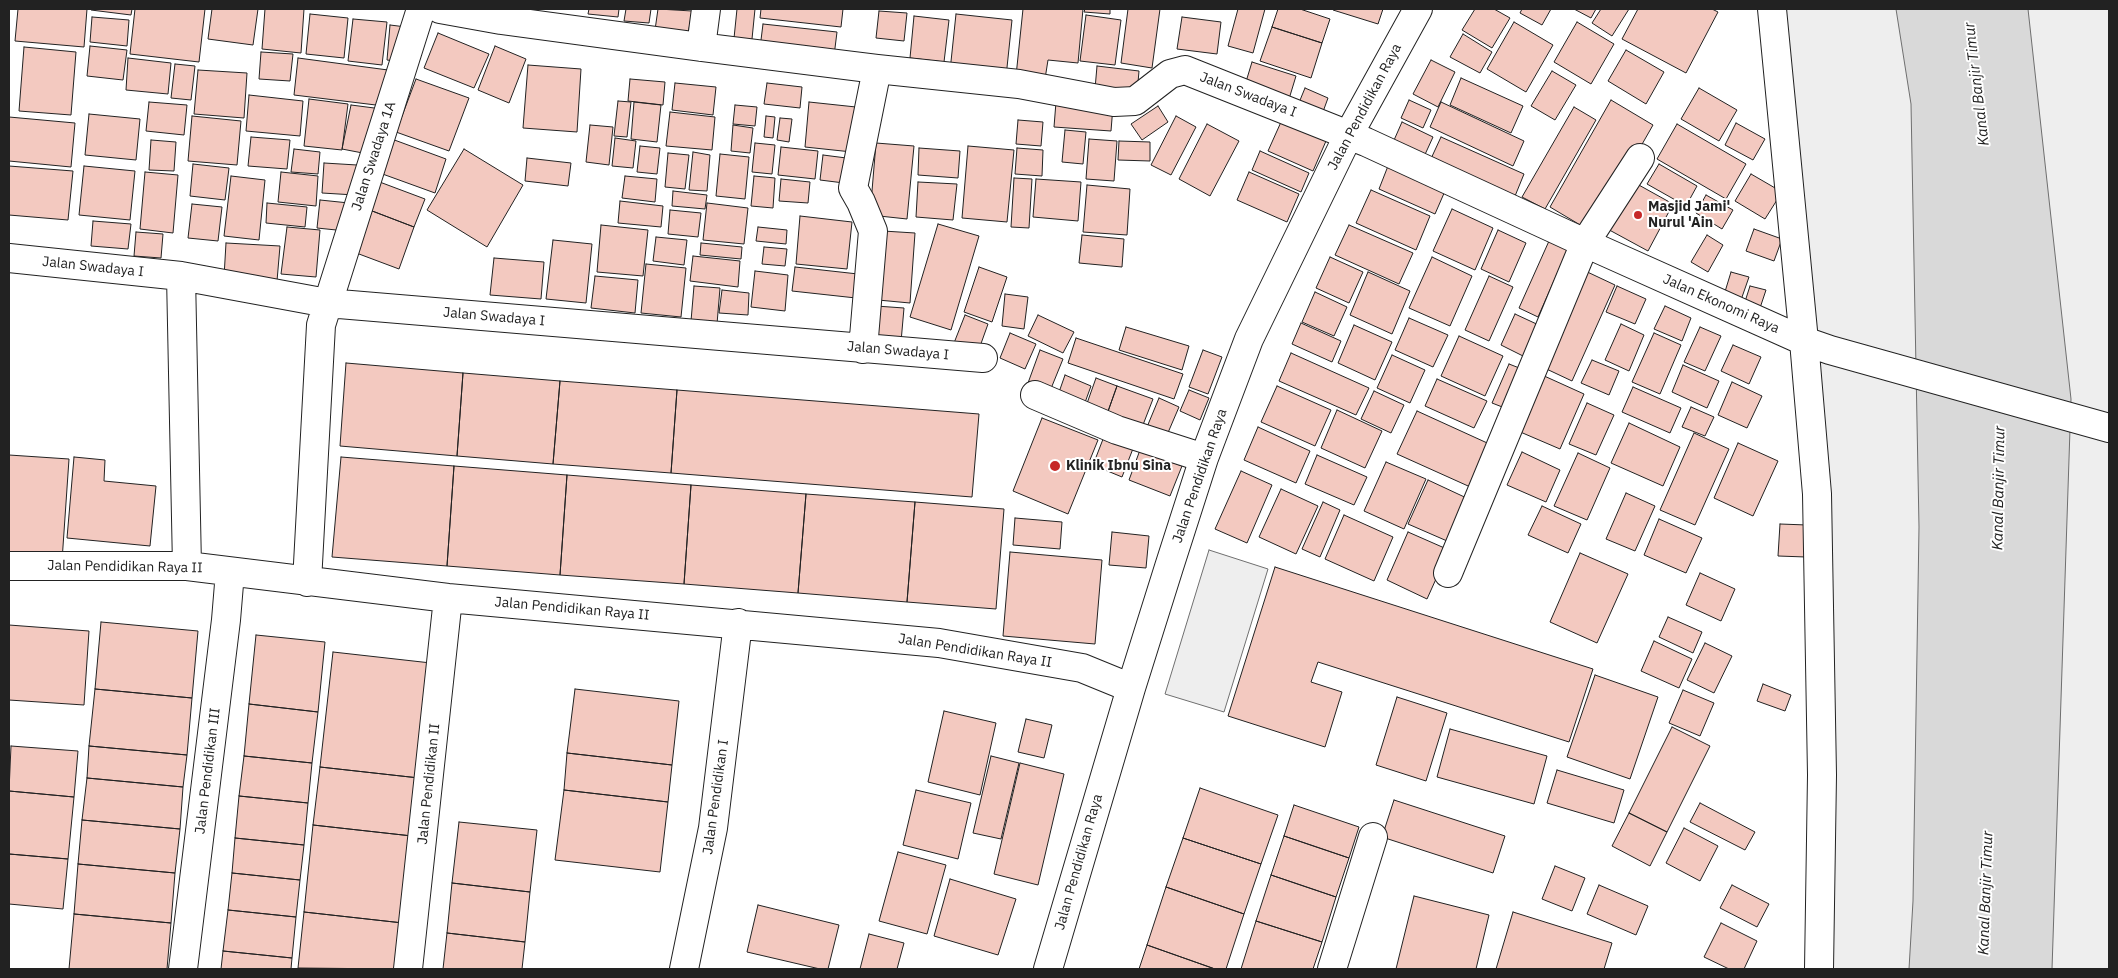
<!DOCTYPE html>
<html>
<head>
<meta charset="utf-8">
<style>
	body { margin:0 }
	#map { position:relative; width:2118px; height:978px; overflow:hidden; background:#fff; font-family:"IBM Plex Sans",sans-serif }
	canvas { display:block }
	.frame { position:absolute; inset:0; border:10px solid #222; pointer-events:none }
</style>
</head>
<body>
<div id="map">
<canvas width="2118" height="978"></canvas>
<div class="frame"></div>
</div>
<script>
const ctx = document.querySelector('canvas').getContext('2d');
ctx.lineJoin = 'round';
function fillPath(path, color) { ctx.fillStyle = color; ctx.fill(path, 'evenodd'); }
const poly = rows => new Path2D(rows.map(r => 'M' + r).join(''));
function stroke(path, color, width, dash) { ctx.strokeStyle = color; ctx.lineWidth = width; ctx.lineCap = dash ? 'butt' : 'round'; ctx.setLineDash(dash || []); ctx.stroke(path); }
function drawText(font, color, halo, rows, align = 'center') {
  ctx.font = font + ' "IBM Plex Sans",sans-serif'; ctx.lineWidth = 4; ctx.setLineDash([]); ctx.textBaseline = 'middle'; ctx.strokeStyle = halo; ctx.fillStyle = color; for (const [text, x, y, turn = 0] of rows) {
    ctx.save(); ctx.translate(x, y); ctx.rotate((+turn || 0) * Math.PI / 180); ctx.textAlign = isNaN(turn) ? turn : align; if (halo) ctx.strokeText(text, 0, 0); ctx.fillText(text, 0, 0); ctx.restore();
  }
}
const green = poly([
	[1772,9,2109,9,2109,969,1815,969,1804,341,1772,9],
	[1209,550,1268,569,1224,712,1165,694,1209,550]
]);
fillPath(green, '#eee');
stroke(green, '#6f6f6f', 1);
const water = poly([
	[1896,9,2028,9,2071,399,2052,969,1909,969,1913,901,1919,527,1911,104,1896,9]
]);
fillPath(water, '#d9d9d9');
stroke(water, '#6f6f6f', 1);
const building = poly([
	[18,9,87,9,84,47,15,41,18,9],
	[91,9,132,9,131,15,91,10,91,9],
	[135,9,205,9,199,62,130,54,135,9],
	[212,9,258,9,253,45,208,39,212,9],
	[265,9,304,9,301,53,262,49,265,9],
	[589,9,619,9,618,17,588,14,589,9],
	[626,9,651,9,649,23,624,21,626,9],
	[658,9,692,11,688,35,655,30,658,9],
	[737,9,755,9,751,49,733,48,737,9],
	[761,9,843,9,841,27,760,18,761,9],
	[1023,9,1083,9,1078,63,1048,60,1045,79,1016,76,1023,9],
	[1085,9,1110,9,1110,14,1084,12,1085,9],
	[1128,9,1160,9,1152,68,1121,63,1128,9],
	[1238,9,1265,9,1253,53,1228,46,1238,9],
	[1278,9,1300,9,1330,19,1322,43,1272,27,1278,9],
	[1334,9,1383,9,1378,24,1333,10,1334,9],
	[1475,9,1494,9,1510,18,1492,48,1462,30,1475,9],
	[1522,9,1551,9,1542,25,1520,13,1522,9],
	[1574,9,1596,9,1591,18,1574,9],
	[1601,9,1629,9,1612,36,1592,23,1601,9],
	[1638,9,1712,9,1718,12,1686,73,1622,39,1638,9],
	[879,11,907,13,904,41,876,38,879,11],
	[310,14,348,18,344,58,306,54,310,14],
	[956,14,1012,20,1006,77,950,71,956,14],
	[1086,15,1121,20,1115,65,1080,61,1086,15],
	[914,16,949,20,944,62,910,58,914,16],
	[92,17,129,20,127,46,90,42,92,17],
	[1182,17,1221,22,1217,54,1177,49,1182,17],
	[353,19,387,22,382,65,348,61,353,19],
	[1514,22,1553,45,1526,92,1487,69,1514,22],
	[1577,22,1614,44,1591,84,1554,62,1577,22],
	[763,24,837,32,834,56,760,48,763,24],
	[390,25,406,27,402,62,387,60,390,25],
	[1272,27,1322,43,1311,78,1260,61,1272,27],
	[438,33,489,54,474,88,424,68,438,33],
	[1463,34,1492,52,1480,73,1450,57,1463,34],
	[90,46,127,50,123,80,87,76,90,46],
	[495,46,526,59,509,103,478,90,495,46],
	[24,47,76,52,71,115,19,111,24,47],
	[1626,50,1664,72,1646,104,1608,81,1626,50],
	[261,52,293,54,290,81,259,79,261,52],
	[128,58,171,63,168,94,126,90,128,58],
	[298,58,388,70,384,106,294,95,298,58],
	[1431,60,1455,72,1438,107,1413,94,1431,60],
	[1252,62,1296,76,1289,99,1245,85,1252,62],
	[175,64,195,66,191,100,171,98,175,64],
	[528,65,581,69,577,132,523,128,528,65],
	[1097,66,1139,71,1137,94,1095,89,1097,66],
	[198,70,247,73,244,118,194,114,198,70],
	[1552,71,1576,85,1555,120,1531,106,1552,71],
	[1461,78,1523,106,1511,133,1450,105,1461,78],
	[416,79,469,98,449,151,396,132,416,79],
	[630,79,665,82,663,105,628,101,630,79],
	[675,83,716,87,713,115,672,110,675,83],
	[767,83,802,87,800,108,764,104,767,83],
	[1305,88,1328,98,1320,120,1296,110,1305,88],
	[1699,88,1737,110,1719,141,1681,119,1699,88],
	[249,95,303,101,300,136,246,131,249,95],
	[309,99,348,104,342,150,304,146,309,99],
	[1409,100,1431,110,1423,128,1401,118,1409,100],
	[1611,100,1653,125,1592,232,1550,207,1611,100],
	[618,101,631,102,627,137,614,136,618,101],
	[149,102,187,105,184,135,146,131,149,102],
	[634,102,661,105,657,142,631,139,634,102],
	[809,102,856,107,852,152,805,147,809,102],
	[1056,102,1113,106,1111,131,1054,127,1056,102],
	[1441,102,1524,141,1513,166,1430,127,1441,102],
	[351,105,382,109,373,155,342,149,351,105],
	[735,105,757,107,755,126,733,124,735,105],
	[1158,106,1168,122,1142,140,1131,124,1158,106],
	[1574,107,1596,120,1545,209,1522,197,1574,107],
	[670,112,715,117,712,150,666,146,670,112],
	[89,114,140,119,136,160,85,155,89,114],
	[192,116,241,121,237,165,188,161,192,116],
	[766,116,775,117,773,138,764,137,766,116],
	[1176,116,1196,127,1171,175,1151,165,1176,116],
	[9,117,75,123,71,167,9,161,9,117],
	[780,118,792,119,789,142,777,140,780,118],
	[1018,120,1043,122,1041,146,1016,144,1018,120],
	[1281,122,1326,141,1313,171,1268,151,1281,122],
	[1402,122,1433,137,1422,161,1391,147,1402,122],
	[1736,123,1765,139,1753,160,1725,145,1736,123],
	[1207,124,1239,141,1210,196,1179,179,1207,124],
	[1677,124,1746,164,1726,199,1657,159,1677,124],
	[590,125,613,127,609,165,586,162,590,125],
	[733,125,753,128,750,153,731,151,733,125],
	[1065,130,1086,132,1083,164,1062,162,1065,130],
	[251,137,290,140,287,169,248,166,251,137],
	[1441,137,1524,174,1513,201,1429,163,1441,137],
	[389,138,446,159,435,193,377,172,389,138],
	[615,138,636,141,633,168,612,166,615,138],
	[1089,139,1117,141,1114,181,1086,179,1089,139],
	[151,140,176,142,174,171,149,170,151,140],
	[1119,141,1150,142,1150,161,1118,160,1119,141],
	[755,143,775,145,772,174,752,172,755,143],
	[876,143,914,146,907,219,870,215,876,143],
	[640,146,660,148,657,174,637,172,640,146],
	[968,146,1014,150,1007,222,962,218,968,146],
	[781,147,818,151,815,179,778,175,781,147],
	[919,148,960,151,958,178,918,175,919,148],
	[1017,148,1043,150,1042,176,1015,174,1017,148],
	[294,149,320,152,318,174,291,172,294,149],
	[464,149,523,185,487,247,427,210,464,149],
	[1260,151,1309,173,1301,192,1252,170,1260,151],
	[693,152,710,155,707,191,689,190,693,152],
	[668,153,689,155,685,189,665,187,668,153],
	[720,154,749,157,745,199,716,196,720,154],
	[823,155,854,159,852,184,820,180,823,155],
	[527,158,571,163,568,186,525,181,527,158],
	[324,163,357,165,355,195,322,193,324,163],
	[193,164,229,168,225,200,190,196,193,164],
	[1659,164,1697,186,1686,206,1647,184,1659,164],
	[9,166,73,171,68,220,9,215,9,166],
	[84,166,135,171,130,220,79,215,84,166],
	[1388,166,1445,191,1435,214,1379,189,1388,166],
	[145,172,178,175,173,233,140,229,145,172],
	[281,172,318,176,316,206,278,202,281,172],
	[1249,172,1299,194,1287,222,1237,200,1249,172],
	[1751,174,1782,192,1765,219,1735,201,1751,174],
	[231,176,265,180,259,240,224,236,231,176],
	[625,176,657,179,655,202,622,198,625,176],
	[754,176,775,178,773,208,751,206,754,176],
	[1014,178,1032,179,1029,228,1011,227,1014,178],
	[781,179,810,182,808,203,779,201,781,179],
	[1036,179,1081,182,1078,221,1033,217,1036,179],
	[1628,179,1673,204,1648,251,1602,226,1628,179],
	[377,181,425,199,414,227,367,209,377,181],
	[918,182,957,184,953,220,916,217,918,182],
	[1087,185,1130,189,1127,235,1083,232,1087,185],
	[1371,190,1430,216,1416,250,1356,223,1371,190],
	[673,191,707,195,705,209,672,206,673,191],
	[1706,195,1733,210,1722,229,1696,213,1706,195],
	[320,200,349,203,346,231,317,228,320,200],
	[620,201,663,206,661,227,618,223,620,201],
	[267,203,307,207,305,227,266,223,267,203],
	[707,203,748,208,744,244,703,240,707,203],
	[192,204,222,207,218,241,188,238,192,204],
	[367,209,414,227,399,269,351,251,367,209],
	[1452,209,1493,228,1475,270,1433,251,1452,209],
	[670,210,701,213,698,237,668,234,670,210],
	[800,216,852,222,847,269,796,264,800,216],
	[93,221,131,224,128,249,91,246,93,221],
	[938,224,979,236,951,330,910,317,938,224],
	[601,225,648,230,643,276,597,272,601,225],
	[1349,225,1413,253,1399,284,1335,255,1349,225],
	[287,227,320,230,316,277,281,274,287,227],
	[758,227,787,230,786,244,756,241,758,227],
	[1754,229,1782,239,1774,261,1746,251,1754,229],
	[1498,230,1526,243,1509,282,1481,269,1498,230],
	[883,231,915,233,910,303,878,300,883,231],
	[136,232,163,234,161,258,134,256,136,232],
	[1082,235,1124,239,1122,267,1079,263,1082,235],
	[1707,235,1723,245,1708,272,1691,262,1707,235],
	[656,237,687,240,684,265,653,261,656,237],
	[553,240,592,244,586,303,546,299,553,240],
	[1549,241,1568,249,1538,317,1519,308,1549,241],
	[226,243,280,246,277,281,224,277,226,243],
	[701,243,742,247,741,259,700,255,701,243],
	[764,247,787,249,785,266,762,264,764,247],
	[693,256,740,261,738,287,690,281,693,256],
	[1330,257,1363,272,1349,303,1316,288,1330,257],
	[1432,257,1472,276,1450,326,1409,308,1432,257],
	[494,258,544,262,541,299,490,295,494,258],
	[646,264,686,268,681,317,641,313,646,264],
	[795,267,858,274,856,298,792,291,795,267],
	[979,267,1007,277,992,322,964,312,979,267],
	[1581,269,1615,285,1572,381,1538,365,1581,269],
	[755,271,788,275,785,311,751,307,755,271],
	[1368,272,1410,291,1392,334,1350,315,1368,272],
	[1731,272,1749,277,1741,300,1724,295,1731,272],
	[595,276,638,280,635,313,591,308,595,276],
	[1489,276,1513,287,1489,341,1465,330,1489,276],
	[694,286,720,288,717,324,691,321,694,286],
	[1617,286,1646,299,1635,324,1606,312,1617,286],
	[1750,286,1766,290,1757,317,1742,311,1750,286],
	[722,290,749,293,748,315,719,313,722,290],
	[1315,292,1347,307,1334,336,1302,322,1315,292],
	[1005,294,1028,297,1024,329,1002,326,1005,294],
	[876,306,904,308,901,342,873,340,876,306],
	[1665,306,1691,318,1682,341,1654,329,1665,306],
	[1515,314,1543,327,1529,359,1501,345,1515,314],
	[965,315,988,324,978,352,954,343,965,315],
	[1038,315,1074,332,1063,353,1028,336,1038,315],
	[1409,318,1448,335,1433,367,1395,350,1409,318],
	[1301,323,1341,341,1332,362,1292,344,1301,323],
	[1621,324,1644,335,1629,371,1605,360,1621,324],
	[1354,325,1392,342,1375,380,1338,363,1354,325],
	[1126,327,1189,346,1182,370,1119,350,1126,327],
	[1700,327,1721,336,1705,371,1684,362,1700,327],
	[1010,333,1036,344,1025,369,1000,358,1010,333],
	[1654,333,1681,345,1660,394,1632,382,1654,333],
	[1459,336,1503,356,1485,396,1441,376,1459,336],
	[1076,338,1183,374,1174,399,1068,363,1076,338],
	[1733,345,1761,357,1749,384,1721,371,1733,345],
	[1040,350,1063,359,1050,391,1028,383,1040,350],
	[1203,350,1222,357,1208,394,1189,387,1203,350],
	[1291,353,1369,388,1356,415,1279,381,1291,353],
	[1392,355,1425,370,1410,403,1377,388,1392,355],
	[1592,360,1619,371,1609,395,1581,383,1592,360],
	[346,363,463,373,457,456,340,446,346,363],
	[1509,364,1527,371,1510,410,1492,403,1509,364],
	[1683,365,1719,381,1707,408,1672,392,1683,365],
	[463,373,560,381,553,464,457,456,463,373],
	[1065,375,1091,386,1083,408,1057,398,1065,375],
	[1542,375,1584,394,1560,449,1518,431,1542,375],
	[1096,378,1117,386,1106,417,1085,409,1096,378],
	[1437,379,1487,401,1474,428,1425,406,1437,379],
	[560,381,677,390,671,473,553,464,560,381],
	[1732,382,1762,396,1747,428,1718,415,1732,382],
	[1117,386,1153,399,1141,430,1106,417,1117,386],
	[1277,386,1331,410,1315,446,1261,422,1277,386],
	[1633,387,1681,408,1670,433,1622,412,1633,387],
	[677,390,979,414,972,497,671,473,677,390],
	[1189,390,1209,398,1200,420,1180,411,1189,390],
	[1374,391,1404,405,1391,433,1361,419,1374,391],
	[1159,398,1179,407,1167,435,1147,427,1159,398],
	[1587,403,1614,415,1596,455,1569,444,1587,403],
	[1691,407,1714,417,1705,436,1682,427,1691,407],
	[1337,410,1382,431,1365,468,1321,448,1337,410],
	[1417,411,1496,447,1477,490,1397,454,1417,411],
	[1042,418,1098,440,1068,514,1013,491,1042,418],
	[1629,423,1680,447,1663,486,1611,463,1629,423],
	[1258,427,1310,451,1296,483,1244,460,1258,427],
	[1694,433,1729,449,1695,525,1660,510,1694,433],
	[1105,434,1134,446,1122,477,1093,465,1105,434],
	[1738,443,1778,461,1753,516,1714,498,1738,443],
	[1140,450,1182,466,1170,496,1129,480,1140,450],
	[1522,452,1560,470,1546,502,1507,485,1522,452],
	[1578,453,1610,468,1587,520,1554,506,1578,453],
	[9,455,69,459,62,561,9,558,9,455],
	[1317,455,1367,477,1354,505,1305,484,1317,455],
	[74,457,105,460,104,481,156,486,150,546,67,538,74,457],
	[341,457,454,466,447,566,332,557,341,457],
	[1386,462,1426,479,1404,529,1364,511,1386,462],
	[454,466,567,475,560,575,447,566,454,466],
	[1241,471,1272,485,1247,543,1215,529,1241,471],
	[567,475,691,485,684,584,560,575,567,475],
	[1428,480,1473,501,1454,544,1408,524,1428,480],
	[691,485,806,494,798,593,684,584,691,485],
	[1281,489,1318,506,1296,554,1259,537,1281,489],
	[1626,493,1655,506,1635,551,1606,539,1626,493],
	[806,494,915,502,907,602,798,593,806,494],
	[915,502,1004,509,996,609,907,602,915,502],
	[1323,502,1340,510,1320,557,1302,549,1323,502],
	[1542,506,1581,524,1568,553,1528,535,1542,506],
	[1344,515,1393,537,1374,581,1325,559,1344,515],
	[1015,518,1062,522,1060,549,1013,545,1015,518],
	[1659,519,1702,538,1686,573,1644,555,1659,519],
	[1780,524,1807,525,1806,557,1778,556,1780,524],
	[1112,532,1149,536,1146,568,1109,565,1112,532],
	[1408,532,1449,550,1427,599,1387,580,1408,532],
	[1010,552,1102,560,1095,644,1003,636,1010,552],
	[1580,553,1628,574,1597,643,1550,622,1580,553],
	[1275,567,1593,669,1569,742,1318,662,1311,682,1342,692,1325,747,1228,716,1275,567],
	[1700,573,1735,589,1721,621,1686,605,1700,573],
	[1668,617,1702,632,1693,653,1659,637,1668,617],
	[101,622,198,631,192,698,95,689,101,622],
	[9,625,89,631,84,705,9,700,9,625],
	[256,635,325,642,318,712,249,704,256,635],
	[1654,641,1692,659,1679,688,1641,671,1654,641],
	[1705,643,1732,656,1714,693,1687,680,1705,643],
	[333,652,431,663,419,778,320,767,333,652],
	[1595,675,1658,697,1630,779,1567,757,1595,675],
	[1763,684,1791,695,1785,711,1757,701,1763,684],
	[95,689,192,698,187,755,89,746,95,689],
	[575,689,679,701,672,765,567,753,575,689],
	[1683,690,1714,703,1700,736,1669,723,1683,690],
	[1397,697,1447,713,1426,781,1376,765,1397,697],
	[249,704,318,712,312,763,244,756,249,704],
	[944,711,996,723,980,795,928,782,944,711],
	[1026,719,1052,725,1044,758,1018,752,1026,719],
	[1672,727,1710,746,1667,832,1629,813,1672,727],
	[1450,729,1547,756,1534,804,1437,777,1450,729],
	[11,746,78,751,74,797,9,791,11,746],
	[89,746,187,755,183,787,87,778,89,746],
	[567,753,672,765,668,802,564,790,567,753],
	[244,756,312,763,308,803,239,796,244,756],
	[991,756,1019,763,1001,839,973,833,991,756],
	[1020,763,1064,774,1038,885,994,874,1020,763],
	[320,767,419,778,412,836,313,825,320,767],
	[1557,770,1624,790,1614,823,1547,803,1557,770],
	[87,778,183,787,180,829,82,820,87,778],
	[1200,788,1278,815,1261,864,1183,838,1200,788],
	[564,790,668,802,660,872,555,860,564,790],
	[916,790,971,803,958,859,903,845,916,790],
	[9,791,74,797,68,859,9,854,9,791],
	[239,796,308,803,304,845,235,838,239,796],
	[1394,800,1505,836,1493,873,1382,837,1394,800],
	[1700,803,1755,832,1745,850,1690,822,1700,803],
	[1294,805,1359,827,1349,858,1284,836,1294,805],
	[1629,813,1667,832,1650,866,1612,846,1629,813],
	[82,820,180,829,175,873,78,864,82,820],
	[459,822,537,830,530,892,452,883,459,822],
	[313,825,412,836,403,923,304,912,313,825],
	[1684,828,1718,846,1700,881,1666,863,1684,828],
	[1284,836,1349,858,1336,897,1271,875,1284,836],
	[235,838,304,845,300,880,232,873,235,838],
	[1183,838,1261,864,1244,914,1166,887,1183,838],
	[898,852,946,865,927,934,879,921,898,852],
	[9,854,68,859,63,909,9,904,9,854],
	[78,864,175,873,171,923,74,914,78,864],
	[1555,866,1585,878,1572,911,1542,899,1555,866],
	[232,873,300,880,296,917,228,910,232,873],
	[1271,875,1336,897,1322,942,1256,921,1271,875],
	[950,879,1016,899,998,955,934,936,950,879],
	[452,883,530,892,525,942,447,933,452,883],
	[1599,885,1648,906,1636,935,1587,914,1599,885],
	[1732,885,1769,904,1757,927,1720,908,1732,885],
	[1166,887,1244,914,1226,969,1215,969,1147,945,1166,887],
	[1414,896,1489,915,1476,969,1396,969,1414,896],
	[758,905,839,925,828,969,820,969,747,952,758,905],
	[228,910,296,917,292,958,223,951,228,910],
	[304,912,403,923,397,969,298,968,304,912],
	[1513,912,1612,943,1604,969,1496,969,1513,912],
	[74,914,171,923,167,969,69,969,74,914],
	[1256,921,1322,942,1313,969,1241,969,1256,921],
	[1721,923,1757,941,1744,969,1729,969,1704,957,1721,923],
	[447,933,525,942,522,969,443,969,447,933],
	[869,934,904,943,897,969,860,969,869,934],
	[1147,945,1215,969,1139,969,1147,945],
	[223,951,292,958,291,969,221,969,223,951]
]);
fillPath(building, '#f3c9c0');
stroke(building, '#222', 1);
const minor = poly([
	[440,9,501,20,701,47,877,69,1019,84,1114,102,1135,101,1170,74,1185,70,1366,142,1585,243,1804,341,1830,350,2109,428],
	[1772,9,1804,341,1817,494,1822,775,1819,969],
	[701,47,706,9],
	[9,258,181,276,327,303,983,358],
	[181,276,187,566],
	[863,349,873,231,861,202,853,188,877,69],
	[1035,395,1117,430,1204,458],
	[9,566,187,566,448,598,939,643,1082,668,1131,688],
	[1448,573,1585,243,1640,158],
	[307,582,321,325,421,9],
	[183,969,226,620,230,572],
	[408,969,448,598],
	[684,969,713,828,738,623],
	[1048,969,1131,688,1169,567,1204,458,1249,339,1349,134,1418,9],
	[1332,969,1373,837]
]);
stroke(minor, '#222', 30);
stroke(minor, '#fff', 28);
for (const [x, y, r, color] of [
	[1638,215,5,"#c62828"],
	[1055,466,6,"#c62828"]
]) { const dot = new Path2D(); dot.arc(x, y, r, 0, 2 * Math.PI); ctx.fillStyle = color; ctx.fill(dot); stroke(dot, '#fff', 2); }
drawText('14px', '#222', '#fff', [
	["Jalan Swadaya I",1248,95,21],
	["Jalan Pendidikan Raya",1365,107,-62],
	["Jalan Swadaya 1A",374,156,-72],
	["Jalan Swadaya I",93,267,6],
	["Jalan Ekonomi Raya",1721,304,24],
	["Jalan Swadaya I",494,317,5],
	["Jalan Swadaya I",898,351,5],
	["Jalan Pendidikan Raya",1200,476,-71],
	["Jalan Pendidikan Raya II",125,567,1],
	["Jalan Pendidikan Raya II",572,609,5],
	["Jalan Pendidikan Raya II",975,651,9],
	["Jalan Pendidikan III",208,771,-83],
	["Jalan Pendidikan II",429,784,-84],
	["Jalan Pendidikan I",716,797,-82],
	["Jalan Pendidikan Raya",1079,862,-74]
]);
drawText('bold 14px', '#222', '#fff', [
	["Masjid Jami'",1648,207],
	["Nurul 'Ain",1648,223],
	["Klinik Ibnu Sina",1066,466]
], 'left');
drawText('italic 15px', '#222', '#fff', [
	["Kanal Banjir Timur",1977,84,-97],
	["Kanal Banjir Timur",1999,488,-89],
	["Kanal Banjir Timur",1986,893,-88]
]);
</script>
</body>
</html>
